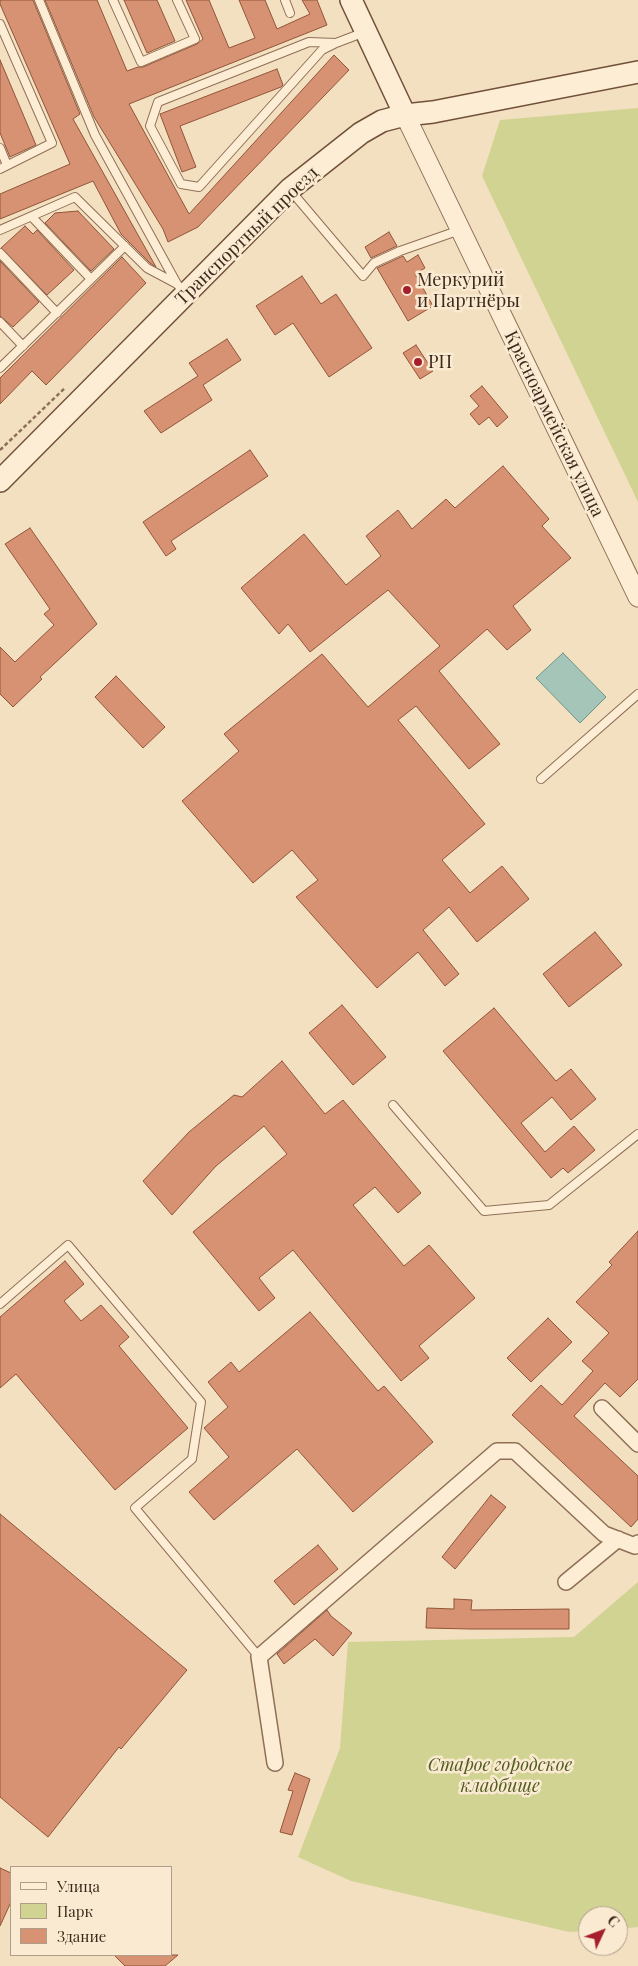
<!DOCTYPE html>
<html>
<head>
<meta charset="utf-8">
<style>
	body { margin:0 }
	#map { position:relative; width:638px; height:1966px; overflow:hidden; background:#f3e0c1; font-family:"Playfair Display",serif }
	canvas { display:block }
	.legend { position:absolute; left:10px; top:1866px; width:162px; height:90px; box-sizing:border-box; background:#faead1; border:1px solid #ae9d89; margin:0; padding:6px 9px; list-style:none; font-size:15px; color:#3d291c }
	.legend li { display:flex; align-items:center; gap:10px; height:25px }
	.legend b { width:25px; border:1px solid #ae9d89 }
	.north { position:absolute; left:578px; top:1906px; width:50px; height:50px; box-sizing:border-box; background:#faead1; border:1px solid #ae9d89; border-radius:50%; rotate:47deg; font-size:14px; font-weight:700; line-height:20px; text-align:center; color:#3d291c }
	.north::after { content:''; display:block; margin:auto; width:18px; height:22px; background:#a61e2b; clip-path:polygon(50% 0,100% 100%,50% 72%,0 100%) }
</style>
</head>
<body>
<div id="map">
<canvas width="638" height="1966"></canvas>
<ul class="legend">
<li><b style="height:6px;background:#fdedd5"></b>Улица</li>
<li><b style="height:14px;background:#d1d393"></b>Парк</li>
<li><b style="height:14px;background:#d69272"></b>Здание</li>
</ul>
<div class="north">С</div>
</div>
<script>
const ctx = document.querySelector('canvas').getContext('2d');
ctx.lineJoin = 'round';
function fillPath(path, color) { ctx.fillStyle = color; ctx.fill(path, 'evenodd'); }
const poly = rows => new Path2D(rows.map(r => 'M' + r).join(''));
function stroke(path, color, width, dash) { ctx.strokeStyle = color; ctx.lineWidth = width; ctx.lineCap = dash ? 'butt' : 'round'; ctx.setLineDash(dash || []); ctx.stroke(path); }
function drawText(font, color, halo, rows, align = 'center') {
  ctx.font = font + ' "Playfair Display",serif'; ctx.lineWidth = 5; ctx.setLineDash([]); ctx.textBaseline = 'middle'; ctx.strokeStyle = halo; ctx.fillStyle = color; for (const [text, x, y, turn = 0] of rows) {
    ctx.save(); ctx.translate(x, y); ctx.rotate((+turn || 0) * Math.PI / 180); ctx.textAlign = isNaN(turn) ? turn : align; if (halo) ctx.strokeText(text, 0, 0); ctx.fillText(text, 0, 0); ctx.restore();
  }
}
fillPath(poly([
	[638,108,638,502,482,176,500,120],
	[638,1582,638,1927,618,1929,618,1916,588,1916,588,1931,569,1932,351,1881,298,1857,340,1748,348,1642,574,1637]
]), '#d1d393');
const water = poly([
	[563,653,606,697,580,723,536,678,563,653]
]);
fillPath(water, '#a4c5b8');
stroke(water, '#699586', 1);
const building = poly([
	[0,0,33,0,80,114,73,119,156,267,150,263,121,234,93,181,0,219,0,194,70,164,0,4,0,0],
	[45,0,97,0,127,71,138,67,143,67,197,44,203,39,186,0,209,0,229,48,255,38,239,0,265,0,277,29,310,14,302,0,317,0,327,25,129,104,189,214,334,55,349,70,198,227,168,242,163,229,94,117,45,0],
	[124,0,157,0,175,41,147,53,124,0],
	[0,60,36,145,10,157,0,133,0,60],
	[277,69,283,85,281,87,180,126,196,167,182,172,160,114,277,69],
	[78,211,114,249,91,271,45,223,55,213,78,211],
	[25,226,33,234,37,230,74,270,47,295,1,248,25,226],
	[389,232,397,246,371,258,365,247,389,232],
	[418,255,425,268,415,274,433,306,408,321,377,268,403,256,407,262,418,255],
	[122,257,146,283,46,385,32,371,0,404,0,378,122,257],
	[0,261,39,302,13,327,0,316,0,261],
	[302,276,321,304,336,294,372,348,329,377,293,323,275,335,256,306,302,276],
	[227,339,241,360,203,385,212,400,161,433,144,411,198,376,189,363,227,339],
	[416,345,433,371,420,379,403,353,416,345],
	[482,386,508,417,497,427,489,417,479,425,470,414,479,406,470,396,482,386],
	[250,450,268,476,171,541,176,549,166,556,143,522,250,450],
	[503,466,549,519,542,526,571,558,513,606,531,630,507,650,487,629,439,671,500,744,469,769,416,706,398,720,485,824,442,860,470,893,502,866,529,899,477,942,449,907,423,930,459,974,445,986,418,952,377,988,296,897,318,880,292,850,253,883,182,801,239,751,224,734,322,654,368,707,440,646,388,590,310,652,288,624,279,634,241,588,304,534,346,585,381,556,366,536,398,510,412,529,446,499,455,508,503,466],
	[30,528,97,624,40,677,42,679,13,707,0,694,0,647,15,662,54,625,44,614,50,609,5,544,30,528],
	[116,676,165,727,143,748,95,697,116,676],
	[595,932,622,965,569,1007,543,974,595,932],
	[342,1005,386,1057,353,1085,309,1033,342,1005],
	[494,1008,556,1081,571,1069,596,1099,571,1120,552,1097,521,1123,545,1152,574,1126,595,1150,568,1173,563,1168,551,1178,443,1051,494,1008],
	[282,1061,325,1114,343,1100,421,1193,398,1213,375,1187,353,1205,404,1266,429,1245,475,1298,419,1346,429,1358,401,1381,293,1250,259,1278,275,1298,259,1311,193,1232,287,1154,264,1126,216,1166,172,1215,143,1181,189,1132,234,1095,242,1097,282,1061],
	[638,1231,638,1379,620,1397,605,1383,574,1416,638,1476,638,1519,631,1527,512,1415,541,1385,562,1405,593,1371,582,1361,609,1333,576,1302,612,1265,609,1262,638,1231],
	[65,1261,84,1284,64,1301,81,1321,101,1305,129,1337,119,1346,188,1428,115,1490,16,1374,0,1388,0,1317,65,1261],
	[310,1312,378,1391,384,1386,433,1442,353,1512,297,1449,214,1520,189,1492,229,1457,204,1428,228,1407,208,1382,231,1362,239,1372,310,1312],
	[548,1318,572,1342,531,1382,507,1358,548,1318],
	[491,1495,506,1507,455,1569,442,1557,491,1495],
	[0,1514,187,1670,121,1749,119,1747,48,1837,0,1797,0,1514],
	[318,1545,338,1569,294,1605,274,1581,318,1545],
	[454,1599,472,1600,471,1610,569,1609,569,1629,471,1629,426,1628,427,1608,454,1609,454,1599],
	[327,1610,331,1616,352,1633,333,1656,315,1639,284,1664,277,1654,327,1610],
	[295,1773,310,1779,292,1835,280,1832,293,1791,288,1790,295,1773],
	[0,1868,11,1873,11,1902,0,1926,0,1868],
	[114,1955,178,1955,165,1966,125,1966,114,1955]
]);
fillPath(building, '#d69272');
stroke(building, '#925438', 1);
const service = poly([
	[39,0,95,135,177,284,185,293],
	[113,0,141,62,195,39,177,0],
	[285,0,290,13],
	[0,24,52,143,0,169],
	[336,43,322,50,199,187,181,184,150,126,158,102,309,42,336,43,357,35,364,30],
	[0,148,7,165],
	[291,191,363,276,374,263,400,251,460,230],
	[32,217,91,279],
	[0,230,75,197,147,268,177,284],
	[0,253,57,313],
	[0,322,23,346],
	[0,368,125,246],
	[541,779,638,694],
	[393,1105,484,1211,549,1205,638,1134],
	[0,1304,68,1245,201,1402,192,1459,135,1508,259,1657]
]);
const minor = poly([
	[602,1408,638,1444],
	[566,1582,618,1539],
	[275,1763,259,1657,497,1451,515,1451,604,1534,635,1546,638,1543]
]);
const tertiary = poly([
	[405,115,638,597]
]);
const secondary = poly([
	[351,0,405,115],
	[0,481,290,189,361,133,382,121,405,115,433,112,638,72]
]);
stroke(service, '#8f6f56', 10);
stroke(minor, '#8f6f56', 18);
stroke(tertiary, '#8f6f56', 21);
stroke(secondary, '#715039', 24);
stroke(poly([
	[0,450,65,388]
]), '#8f6f56', 2.5, [4, 2.5]);
stroke(service, '#fdedd5', 8);
stroke(minor, '#fdedd5', 15);
stroke(tertiary, '#fdedd5', 19);
stroke(secondary, '#fdedd5', 21);
for (const [x, y, r, color] of [
	[407,290,5,"#a61e2b"],
	[418,362,5,"#a61e2b"]
]) { const dot = new Path2D(); dot.arc(x, y, r, 0, 2 * Math.PI); ctx.fillStyle = color; ctx.fill(dot); stroke(dot, '#faead1', 2); }
drawText('18px', '#3d291c', '#faead1', [
	["Транспортный проезд",247,236,-44],
	["Красноармейская улица",554,424,64]
]);
drawText('18px', '#3d291c', '#faead1', [
	["Меркурий",417,280],
	["и Партнёры",417,301],
	["РП",428,362]
], 'left');
drawText('italic 18px', '#525c20', '#faead1', [
	["Старое городское",500,1765],
	["кладбище",500,1786]
]);
</script>
</body>
</html>
